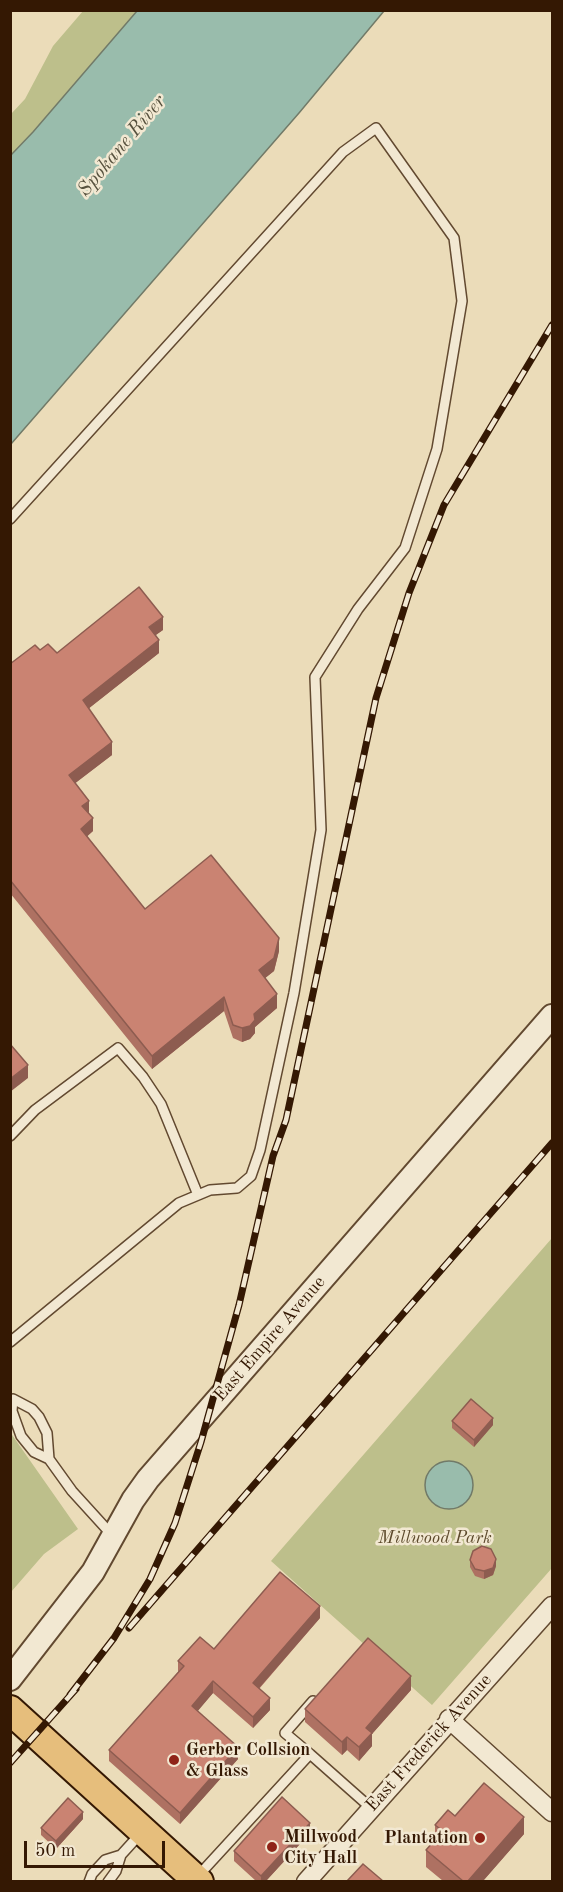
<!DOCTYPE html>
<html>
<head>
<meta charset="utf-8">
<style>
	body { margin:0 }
	#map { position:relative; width:563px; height:1892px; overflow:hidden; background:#ebdcb9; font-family:"Old Standard TT",serif }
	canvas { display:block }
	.frame { position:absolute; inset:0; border:12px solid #341803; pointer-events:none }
	.scale { position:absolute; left:24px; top:1841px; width:141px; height:27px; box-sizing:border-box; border:3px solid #341803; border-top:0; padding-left:8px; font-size:18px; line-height:21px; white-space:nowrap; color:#341803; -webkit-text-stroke:4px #f2e8d2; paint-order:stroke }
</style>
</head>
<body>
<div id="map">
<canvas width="563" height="1892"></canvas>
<div class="frame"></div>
<div class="scale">50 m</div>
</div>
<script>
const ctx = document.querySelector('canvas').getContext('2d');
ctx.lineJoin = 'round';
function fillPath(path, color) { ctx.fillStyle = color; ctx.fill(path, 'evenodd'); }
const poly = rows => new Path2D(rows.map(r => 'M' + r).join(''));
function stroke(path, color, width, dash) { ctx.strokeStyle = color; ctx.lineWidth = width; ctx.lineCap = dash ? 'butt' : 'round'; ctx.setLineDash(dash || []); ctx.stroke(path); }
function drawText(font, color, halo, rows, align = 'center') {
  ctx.font = font + ' "Old Standard TT",serif'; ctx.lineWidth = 5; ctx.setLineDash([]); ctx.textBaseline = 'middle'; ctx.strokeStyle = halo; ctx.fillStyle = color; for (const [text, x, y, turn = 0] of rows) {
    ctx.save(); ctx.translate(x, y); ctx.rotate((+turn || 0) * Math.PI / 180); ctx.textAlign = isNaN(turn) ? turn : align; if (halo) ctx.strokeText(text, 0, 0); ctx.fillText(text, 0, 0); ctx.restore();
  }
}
fillPath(poly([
	[83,11,137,11,33,132,11,155,11,114,25,99,53,46],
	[552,1238,552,1568,432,1705,271,1561],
	[10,1432,78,1529,44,1554,11,1592]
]), '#bdbf8b');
const water = poly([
	[137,11,384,11,299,113,11,444,11,155,33,132,137,11],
	'425 1485a24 24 0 1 1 48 0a24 24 0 1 1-48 0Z'
]);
fillPath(water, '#99bcac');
stroke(water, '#717a68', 1.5);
const service = poly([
	[10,519,343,152,376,128,454,238,462,301,437,449,405,548,358,609,315,677,321,830,294,993,260,1150,251,1176,237,1188,210,1190,179,1203,10,1342],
	[10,1136,35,1110,118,1048,143,1077,161,1104,198,1195],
	[49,1459,47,1433,39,1417,32,1409,13,1399,12,1411,21,1436,34,1452,49,1459,72,1491,112,1535],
	[310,1754,285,1733,313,1701],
	[198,1876,310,1754,371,1808],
	[89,1882,92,1874,105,1860,121,1855],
	[108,1882,116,1871,121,1855,141,1833]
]);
const minor = poly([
	[449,1719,552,1812],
	[306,1882,552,1606]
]);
const tertiary = poly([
	[10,1679,93,1572,133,1500,148,1479,552,1016]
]);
const primary = poly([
	[10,1710,199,1882]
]);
stroke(service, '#624930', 12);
stroke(minor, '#624930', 21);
stroke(tertiary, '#624930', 26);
stroke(primary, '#341803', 32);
stroke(service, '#f2e8d2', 9);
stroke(minor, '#f2e8d2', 18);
stroke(tertiary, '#f2e8d2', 22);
stroke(primary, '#e6be7c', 28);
const rail = poly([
	[129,1628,552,1143],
	[70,1695,114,1638,150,1579,175,1523,201,1442,239,1305,273,1156,286,1120,376,698,409,593,444,505,552,325],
	[10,1763,76,1689]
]);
stroke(rail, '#341803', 7);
stroke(rail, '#f2e8d2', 4.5, [14]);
fillPath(poly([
	[163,630,155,635,159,653,89,708,112,755,75,783,89,814,93,831,87,836,145,909,279,951,274,971,265,978,277,1008,255,1027,255,1033,250,1039,242,1042,233,1038,224,1011,152,1069,10,893,10,664,40,650,57,653],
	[452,1421,493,1425,474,1447,452,1428],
	[470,1560,496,1566,493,1575,484,1579,475,1576,470,1567],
	[320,1618,259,1689,270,1710,253,1728,213,1693,197,1711,238,1759,180,1824,109,1761,109,1750,178,1672,178,1661,214,1649],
	[411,1690,372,1734,372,1746,359,1761,347,1750,342,1755,305,1722,305,1709],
	[455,1816,524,1834,483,1881,443,1881,426,1867,426,1850,435,1839,435,1825],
	[83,1819,56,1849,41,1835,41,1828],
	[310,1833,266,1881,256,1881,234,1861,234,1851]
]), '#ae7162');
fillPath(poly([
	[163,617,163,630,149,640,149,627],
	[159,640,159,653,83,713,83,700],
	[112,742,112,755,69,788,69,775],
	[89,801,89,814,82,806],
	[93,818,93,831,81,842,81,829],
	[279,938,279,951,274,971,259,983,259,970],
	[277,994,277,1008,255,1027,255,1033,250,1039,242,1042,242,1028,254,1014],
	[224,997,224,1011,152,1069,152,1056],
	[28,1065,28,1078,10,1092,10,1079],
	[493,1418,493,1425,474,1447,474,1440],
	[496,1559,496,1566,493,1575,484,1579,484,1571],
	[320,1606,320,1618,253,1695,253,1683],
	[411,1676,411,1690,372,1734,372,1746,359,1761,359,1747,366,1728],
	[213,1681,213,1693,192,1718,192,1706],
	[270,1698,270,1710,253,1728,253,1717],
	[347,1737,347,1750,342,1755,342,1742],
	[238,1747,238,1759,180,1824,180,1813],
	[83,1812,83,1819,56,1849,56,1841],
	[524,1817,524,1834,483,1881,468,1881],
	[310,1823,310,1833,266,1881,261,1881,261,1876]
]), '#8d5c50');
const building = poly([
	[139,587,163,617,149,627,159,640,83,700,112,742,69,775,89,801,82,806,93,818,81,829,145,909,211,855,279,938,274,958,259,970,277,994,254,1014,255,1020,250,1026,242,1028,233,1025,224,997,152,1056,10,880,10,664,35,645,40,650,48,644,57,653,139,587],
	[10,1044,28,1065,10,1079,10,1044],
	[471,1399,493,1418,474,1440,452,1421,471,1399],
	[482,1546,491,1549,496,1559,493,1568,484,1571,475,1569,470,1560,473,1551,482,1546],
	[280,1572,320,1606,253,1683,270,1698,253,1717,213,1681,192,1706,238,1747,180,1813,109,1750,184,1666,178,1661,200,1637,214,1649,280,1572],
	[368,1638,411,1676,366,1728,372,1733,359,1747,347,1737,342,1742,305,1709,368,1638],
	[484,1783,524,1817,468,1881,463,1881,426,1850,443,1831,435,1825,448,1810,455,1816,484,1783],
	[282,1797,310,1823,261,1876,234,1851,282,1797],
	[68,1798,83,1812,56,1841,41,1828,68,1798],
	[363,1864,383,1881,347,1881,363,1864]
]);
fillPath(building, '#ca8372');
stroke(building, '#8d5c50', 1.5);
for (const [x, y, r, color] of [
	[174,1760,6,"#8f2418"],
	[480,1838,6,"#8f2418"],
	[272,1847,6,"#8f2418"]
]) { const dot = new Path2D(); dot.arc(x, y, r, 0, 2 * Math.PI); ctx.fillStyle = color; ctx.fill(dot); stroke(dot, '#f2e8d2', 2); }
drawText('18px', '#341803', '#f2e8d2', [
	["East Empire Avenue",270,1339,-49],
	["East Frederick Avenue",429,1743,-48]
]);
drawText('italic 18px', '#5d4a2c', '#f2e8d2', [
	["Millwood Park",435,1538]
]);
drawText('bold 18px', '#341803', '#f2e8d2', [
	["Gerber Collsion",186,1750],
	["& Glass",186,1771],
	["Millwood",284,1837],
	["City Hall",284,1858],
	["Plantation",468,1838,"right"]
], 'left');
drawText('italic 20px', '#57513e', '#f2e8d2', [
	["Spokane River",122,146,-50]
]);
</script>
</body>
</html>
